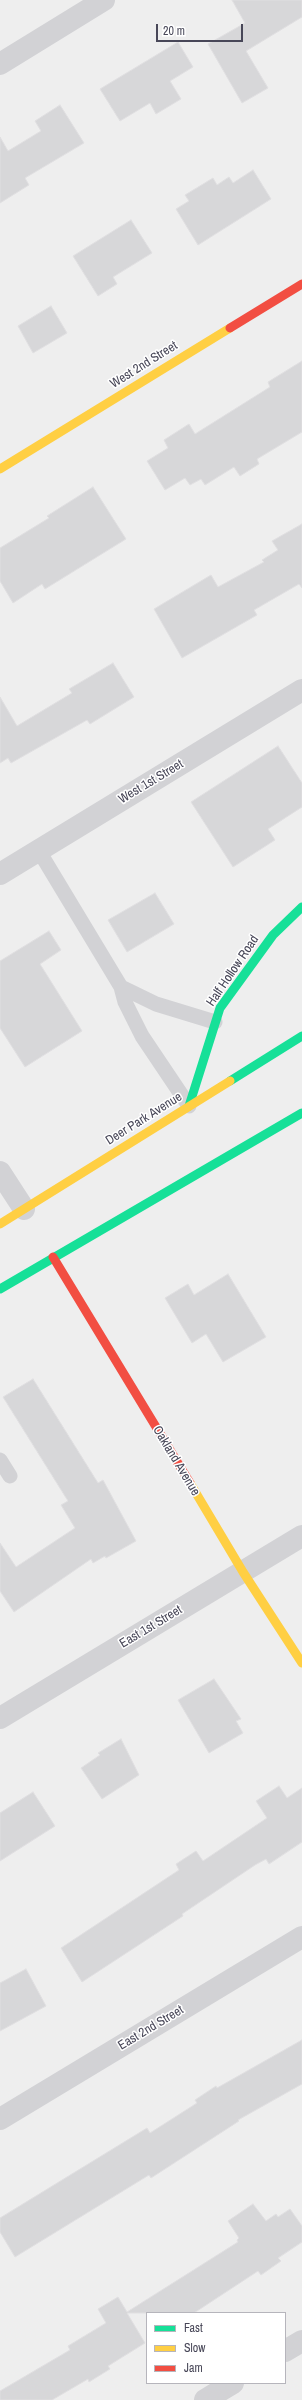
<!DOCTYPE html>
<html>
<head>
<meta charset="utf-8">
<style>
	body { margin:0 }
	#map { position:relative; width:302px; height:2400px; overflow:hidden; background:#eee; font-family:"Archivo Narrow",sans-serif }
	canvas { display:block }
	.legend { position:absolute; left:146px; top:2312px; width:140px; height:72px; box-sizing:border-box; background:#fff; border:1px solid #b6b5bc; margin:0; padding:5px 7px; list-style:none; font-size:12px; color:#484758 }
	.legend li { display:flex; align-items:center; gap:8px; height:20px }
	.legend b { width:20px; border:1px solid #b6b5bc }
	.scale { position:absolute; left:156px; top:24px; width:87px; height:18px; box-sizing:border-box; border:2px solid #484758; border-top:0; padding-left:5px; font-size:12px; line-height:14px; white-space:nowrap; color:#484758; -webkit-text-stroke:3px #fff; paint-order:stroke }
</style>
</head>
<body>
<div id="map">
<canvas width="302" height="2400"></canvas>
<ul class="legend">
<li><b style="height:5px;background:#16e098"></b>Fast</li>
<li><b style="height:5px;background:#ffcf43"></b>Slow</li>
<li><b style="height:5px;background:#f24e42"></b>Jam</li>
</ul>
<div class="scale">20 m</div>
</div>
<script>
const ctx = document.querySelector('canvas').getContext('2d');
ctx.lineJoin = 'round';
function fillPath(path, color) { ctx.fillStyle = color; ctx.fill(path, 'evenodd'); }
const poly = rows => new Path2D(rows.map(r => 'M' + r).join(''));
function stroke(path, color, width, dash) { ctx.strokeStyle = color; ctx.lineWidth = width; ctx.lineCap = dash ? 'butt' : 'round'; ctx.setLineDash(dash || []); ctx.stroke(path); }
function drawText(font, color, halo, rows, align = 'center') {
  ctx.font = font + ' "Archivo Narrow",sans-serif'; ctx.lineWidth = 3; ctx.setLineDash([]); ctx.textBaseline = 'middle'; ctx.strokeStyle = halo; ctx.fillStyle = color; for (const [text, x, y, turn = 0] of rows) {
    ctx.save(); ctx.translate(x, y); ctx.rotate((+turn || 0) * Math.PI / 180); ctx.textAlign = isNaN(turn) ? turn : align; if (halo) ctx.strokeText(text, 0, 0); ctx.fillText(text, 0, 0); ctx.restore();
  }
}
const building = poly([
	[232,0,302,0,302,17,246,51,268,88,242,103,208,44,245,23,232,0],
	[178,42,193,67,170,81,181,99,156,114,150,103,120,121,100,89,178,42],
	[60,105,84,143,25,178,29,185,0,203,0,137,8,151,41,131,35,121,60,105],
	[253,170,271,199,198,245,176,209,189,201,185,195,213,178,217,185,229,177,233,183,253,170],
	[131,220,152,253,113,277,117,284,98,296,73,256,131,220],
	[51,306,67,333,33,353,18,326,51,306],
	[302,361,302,432,257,459,259,464,240,476,234,467,205,485,201,479,190,485,185,478,165,490,147,461,168,448,164,440,189,424,195,434,270,387,268,382,302,361],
	[93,487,126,539,45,589,42,584,13,603,0,581,0,548,49,518,47,516,93,487],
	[302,524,302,588,299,584,254,610,257,615,182,658,154,609,211,575,218,587,264,562,262,560,278,550,272,541,302,524],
	[113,663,134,697,90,724,87,720,11,763,8,758,0,763,0,697,17,726,72,693,69,689,113,663],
	[278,746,302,783,302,807,268,829,275,840,233,867,191,802,278,746],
	[155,893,174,924,127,952,108,920,155,893],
	[49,931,61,950,40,964,82,1031,25,1067,0,1028,0,961,49,931],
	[228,1274,266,1337,223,1362,206,1334,192,1343,165,1298,188,1284,194,1295,228,1274],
	[33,1379,98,1483,103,1480,136,1541,106,1558,105,1556,93,1563,91,1559,14,1612,0,1591,0,1543,16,1567,75,1528,61,1505,68,1501,3,1397,33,1379],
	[214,1679,241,1719,236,1721,243,1733,209,1753,178,1700,214,1679],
	[121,1739,139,1775,102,1799,81,1768,100,1755,98,1753,121,1739],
	[279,1786,287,1798,302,1788,302,1842,269,1864,266,1859,255,1865,182,1914,183,1916,82,1982,61,1948,179,1870,176,1864,196,1851,203,1861,267,1818,256,1801,279,1786],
	[33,1792,55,1826,0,1861,0,1813,33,1792],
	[26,1969,46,2006,0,2031,0,1983,26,1969],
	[302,2040,302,2084,238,2120,239,2121,151,2178,149,2175,15,2257,0,2232,0,2218,147,2128,150,2133,197,2103,195,2100,216,2086,217,2088,302,2040],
	[253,2204,266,2221,276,2214,278,2217,290,2209,302,2226,302,2242,278,2258,281,2261,261,2275,258,2271,194,2313,127,2313,145,2343,108,2366,110,2369,89,2382,88,2379,52,2400,0,2400,0,2391,70,2350,68,2346,106,2323,98,2309,118,2297,127,2312,238,2242,237,2240,239,2238,228,2221,253,2204]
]);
fillPath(building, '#d7d7d9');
stroke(building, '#e0dfe1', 1);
stroke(poly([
	[39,851,121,987,125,1002,142,1036,189,1106],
	[121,987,156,1004,215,1022],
	[0,1460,10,1476]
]), '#d2d2d5', 15);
stroke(poly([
	[0,64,104,0],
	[0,874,302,690],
	[0,1172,24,1209],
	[0,1718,302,1536],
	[0,2119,302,1937],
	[285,2351,302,2341],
	[205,2400,233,2383]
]), '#d2d2d5', 22);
stroke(poly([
	[230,1081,302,1036],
	[189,1106,220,1008,273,935,302,907],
	[0,1289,302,1113]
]), '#16e098', 9);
stroke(poly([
	[0,469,230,328],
	[0,1224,230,1081],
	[190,1483,243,1572,302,1663]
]), '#ffcf43', 9);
stroke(poly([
	[230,328,302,284],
	[53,1257,190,1483]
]), '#f24e42', 9);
drawText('13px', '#484758', '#fff', [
	["West 2nd Street",144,365,-32],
	["West 1st Street",151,782,-31],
	["Half Hollow Road",233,971,-56],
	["Deer Park Avenue",144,1119,-32],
	["Oakland Avenue",176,1461,59],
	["East 1st Street",151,1627,-31],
	["East 2nd Street",151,2028,-31]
]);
</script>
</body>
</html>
